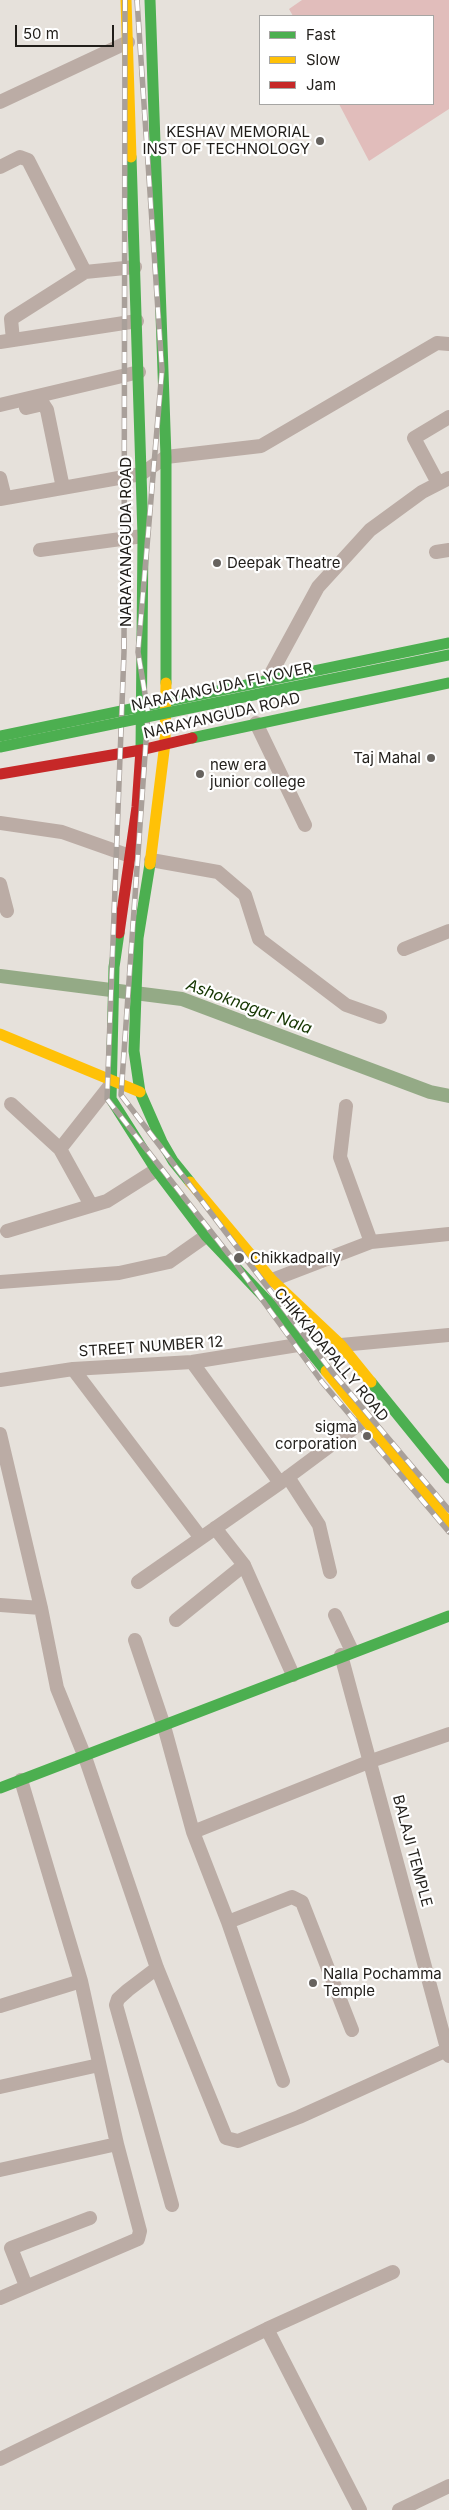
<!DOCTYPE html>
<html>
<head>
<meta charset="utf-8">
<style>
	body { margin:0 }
	#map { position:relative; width:449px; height:2510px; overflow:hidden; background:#e6e1db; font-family:Inter,sans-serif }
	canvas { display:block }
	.legend { position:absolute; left:259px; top:15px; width:175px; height:90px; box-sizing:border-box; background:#fff; border:1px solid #a6a5a3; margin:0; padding:6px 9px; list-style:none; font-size:15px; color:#211e1a }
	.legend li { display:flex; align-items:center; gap:10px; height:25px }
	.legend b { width:25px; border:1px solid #a6a5a3 }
	.scale { position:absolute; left:15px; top:25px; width:99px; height:22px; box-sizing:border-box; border:2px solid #211e1a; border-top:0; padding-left:6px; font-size:15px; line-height:18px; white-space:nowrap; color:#211e1a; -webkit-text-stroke:4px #fff; paint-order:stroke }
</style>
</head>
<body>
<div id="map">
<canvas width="449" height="2510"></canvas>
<ul class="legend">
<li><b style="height:6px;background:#4caf50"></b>Fast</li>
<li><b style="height:6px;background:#ffc107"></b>Slow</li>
<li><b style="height:6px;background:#c62828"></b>Jam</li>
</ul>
<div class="scale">50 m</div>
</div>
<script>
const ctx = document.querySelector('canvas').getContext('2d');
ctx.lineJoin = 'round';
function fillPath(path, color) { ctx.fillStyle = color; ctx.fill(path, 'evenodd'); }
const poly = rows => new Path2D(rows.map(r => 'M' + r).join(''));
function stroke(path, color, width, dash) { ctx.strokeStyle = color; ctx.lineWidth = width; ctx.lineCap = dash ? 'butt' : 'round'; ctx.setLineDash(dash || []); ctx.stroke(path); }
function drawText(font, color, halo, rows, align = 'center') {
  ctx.font = font + ' Inter,sans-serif'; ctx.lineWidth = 4.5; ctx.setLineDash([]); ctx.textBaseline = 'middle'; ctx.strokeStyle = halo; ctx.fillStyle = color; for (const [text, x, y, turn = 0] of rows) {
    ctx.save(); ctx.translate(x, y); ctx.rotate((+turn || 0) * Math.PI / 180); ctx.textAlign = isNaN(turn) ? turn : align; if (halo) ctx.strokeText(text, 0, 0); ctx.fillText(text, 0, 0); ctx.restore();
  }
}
fillPath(poly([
	[302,0,449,0,449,109,369,161,339,104,433,104,433,16,293,16,289,9]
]), '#e1bdbb');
stroke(poly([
	[0,976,182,999,430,1092,449,1096]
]), '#94aa86', 14);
stroke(poly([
	[0,102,128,42],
	[0,167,20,157,28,160,85,272,135,267],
	[13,340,11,319,85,272],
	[0,342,137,321],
	[0,405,139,372],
	[26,408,43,404,47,410,63,488],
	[0,478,5,498],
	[438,483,414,438,449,417],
	[0,499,141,474,166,457,261,446,437,343,449,344],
	[40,550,143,536],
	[436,552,449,550],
	[267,681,318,587,370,530,422,492,449,478],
	[256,723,305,825],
	[0,823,62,832,130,856],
	[151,860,218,872,245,895,259,939,346,1005,380,1017],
	[0,884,7,911],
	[404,949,449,931],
	[11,1104,60,1149,91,1205],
	[346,1106,340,1157,371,1242],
	[60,1149,112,1083],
	[7,1231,107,1201,156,1170],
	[272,1280,371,1242,449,1234],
	[0,1282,119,1273,169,1262,206,1236],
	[341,1345,449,1335],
	[192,1362,280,1483],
	[73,1369,201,1538],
	[0,1380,73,1369,192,1362,304,1344],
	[0,1434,41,1608,57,1688,85,1757,157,1968,226,2138,238,2141,299,2117,447,2050],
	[288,1477,319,1525,330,1572],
	[215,1528,244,1565,293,1675],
	[138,1582,280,1483,366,1419],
	[0,1605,41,1608],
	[335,1615,352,1651],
	[176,1620,244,1565],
	[135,1640,164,1726,193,1832,228,1922,283,2081],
	[341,1655,449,2056],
	[193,1832,371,1761,449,1734],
	[228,1922,292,1897,302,1902,352,2030],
	[157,1968,128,1990,118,1999,116,2005,172,2205],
	[0,2006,81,1981],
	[0,2087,99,2065],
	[0,2170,117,2144],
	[26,2286,11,2248,90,2218],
	[0,2298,138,2239,140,2231,117,2144,81,1981,21,1780],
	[267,2329,360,2510],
	[0,2459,267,2329,393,2272],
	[399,2510,449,2486]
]), '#bbaca5', 14);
stroke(poly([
	[150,0,166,457,166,683],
	[131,157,143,536,141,750],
	[0,736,449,643],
	[192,738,449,683],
	[150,864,138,938,134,1051,140,1092,162,1142,173,1161,190,1182],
	[119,933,114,967,111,1099,156,1170,206,1236,278,1312,326,1371],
	[371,1382,449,1478],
	[0,1788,449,1616]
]), '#4caf50', 11);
stroke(poly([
	[126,0,131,157],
	[150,864,165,743,166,683],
	[0,1034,140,1092],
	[190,1182,272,1280,341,1345,371,1382],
	[326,1371,449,1523]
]), '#ffc107', 11);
stroke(poly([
	[0,774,141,750,192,738],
	[119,933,137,807,141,750]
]), '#c62828', 11);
const rail = poly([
	[125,0,124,652,107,1099,234,1261,322,1382,449,1532],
	[137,0,162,370,138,652,148,712,121,1095,333,1373,449,1510]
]);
stroke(rail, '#a9a09a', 5.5);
stroke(rail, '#fff', 4, [11]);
stroke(poly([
	[0,747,449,655]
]), '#4caf50', 11);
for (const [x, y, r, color] of [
	[320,141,5,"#66625e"],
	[217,563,5,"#66625e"],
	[431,758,5,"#66625e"],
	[200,774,5,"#66625e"],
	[239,1258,6,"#66625e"],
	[367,1436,5,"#66625e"],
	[313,1983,5,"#66625e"]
]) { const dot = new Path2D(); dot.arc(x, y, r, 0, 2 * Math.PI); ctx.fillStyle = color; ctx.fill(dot); stroke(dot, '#fff', 2); }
drawText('15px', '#211e1a', '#fff', [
	["KESHAV MEMORIAL",310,132,"right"],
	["INST OF TECHNOLOGY",310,149,"right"],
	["Deepak Theatre",227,563],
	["Taj Mahal",421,758,"right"],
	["new era",210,765],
	["junior college",210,782],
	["Chikkadpally",250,1258],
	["sigma",357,1427,"right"],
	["corporation",357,1444,"right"],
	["Nalla Pochamma",323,1974],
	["Temple",323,1991]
], 'left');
drawText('15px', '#211e1a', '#fff', [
	["NARAYANAGUDA ROAD",126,542,-90],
	["NARAYANGUDA FLYOVER",222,687,-12],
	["NARAYANGUDA ROAD",222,716,-13],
	["STREET NUMBER 12",151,1347,-4],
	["CHIKKADAPALLY ROAD",331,1355,50],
	["BALAJI TEMPLE",412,1851,75]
]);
drawText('italic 16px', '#143500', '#fff', [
	["Ashoknagar Nala",249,1007,20]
]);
</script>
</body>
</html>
